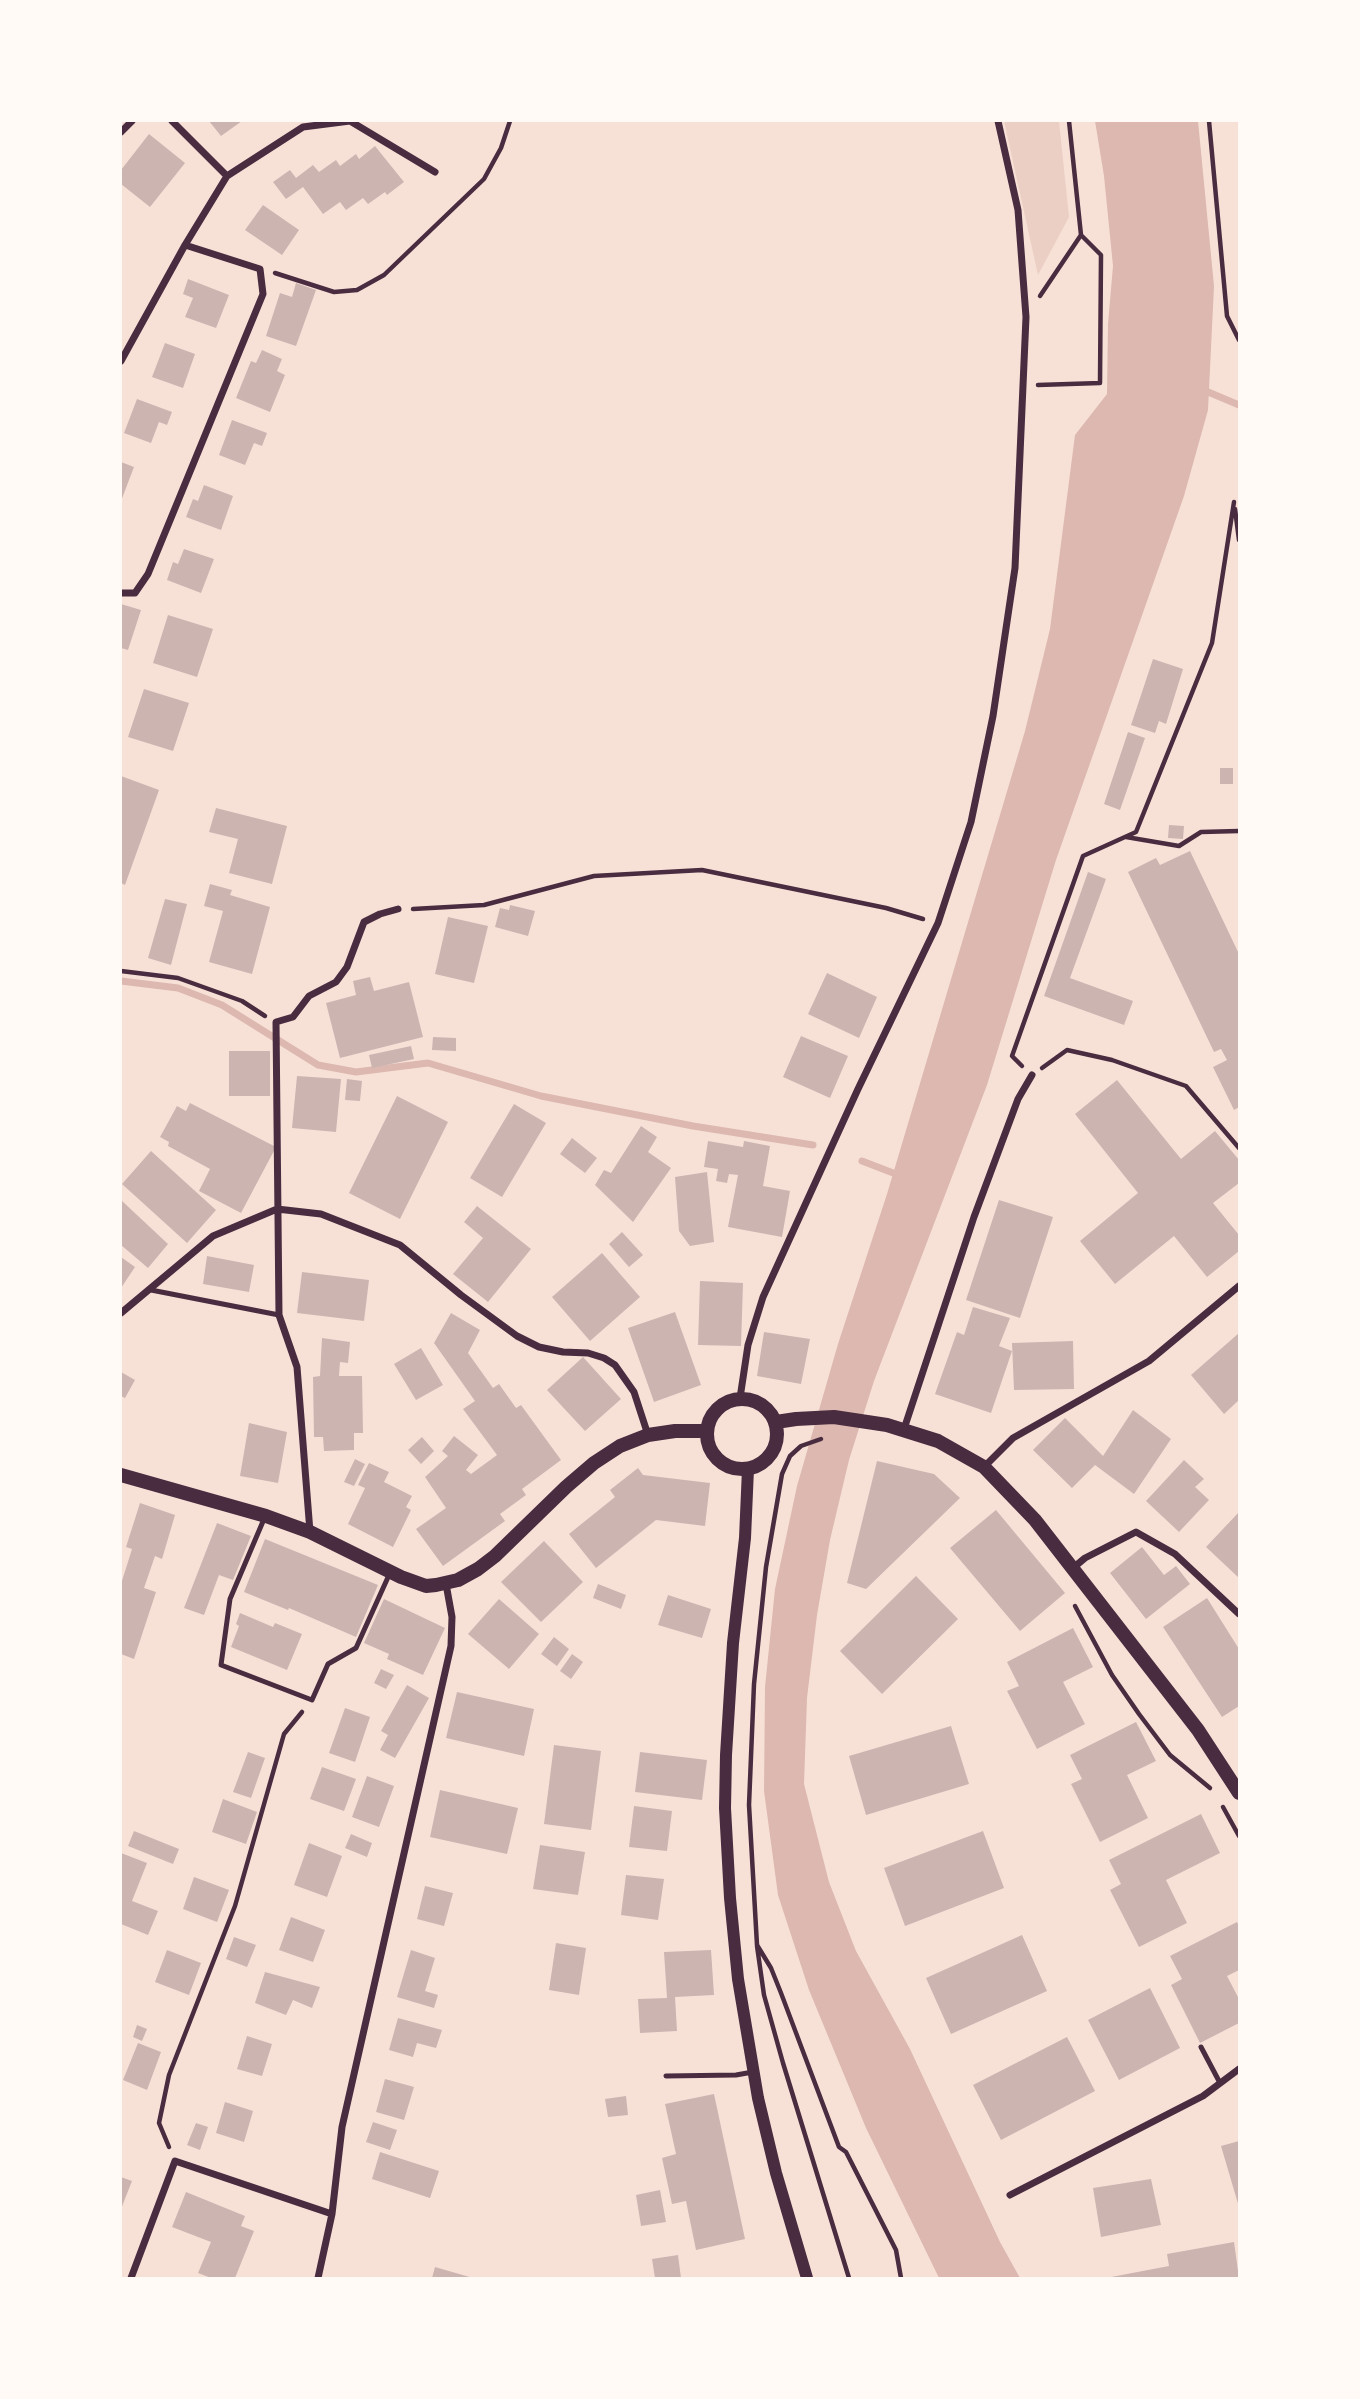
<!DOCTYPE html>
<html>
<head>
<meta charset="utf-8">
<style>
	body { margin:0 }
	#map { position:relative; width:1360px; height:2399px; overflow:hidden; background:#f7e1d7; font-family:"Golos Text",sans-serif }
	canvas { display:block }
	.frame { position:absolute; inset:0; border:122px solid #fffaf5; pointer-events:none }
</style>
</head>
<body>
<div id="map">
<canvas width="1360" height="2399"></canvas>
<div class="frame"></div>
</div>
<script>
const ctx = document.querySelector('canvas').getContext('2d');
ctx.lineJoin = 'round';
function fillPath(path, color) { ctx.fillStyle = color; ctx.fill(path, 'evenodd'); }
const poly = rows => new Path2D(rows.map(r => 'M' + r).join(''));
function stroke(path, color, width, dash) { ctx.strokeStyle = color; ctx.lineWidth = width; ctx.lineCap = dash ? 'butt' : 'round'; ctx.setLineDash(dash || []); ctx.stroke(path); }
fillPath(poly([
	[1004,121,1059,121,1069,217,1038,275]
]), '#ebcfc5');
fillPath(poly([
	[1095,121,1198,121,1214,286,1208,410,1184,496,1056,860,987,1085,874,1381,849,1460,830,1540,817,1615,807,1698,804,1784,829,1882,856,1951,910,2049,1000,2242,1020,2278,939,2278,866,2128,809,1990,778,1895,764,1791,765,1687,775,1589,797,1486,838,1344,887,1194,1025,731,1050,629,1075,435,1107,394,1108,324,1113,266,1104,176]
]), '#dcb8b0');
stroke(poly([
	[1201,389,1239,405],
	[121,981,178,988,222,1005,318,1065,356,1072,428,1063,541,1096,693,1126,813,1145],
	[862,1161,901,1176]
]), '#dcb8b0', 7);
fillPath(poly([
	[209,121,242,121,221,136],
	[149,134,185,163,150,207,121,184,121,170],
	[375,146,404,182,387,195,385,192,368,204,363,198,346,210,340,202,323,214,303,187,286,199,273,182,290,170,296,178,313,165,319,172,336,160,340,166,356,154,359,159],
	[263,205,299,230,282,255,245,230],
	[188,279,229,295,216,328,185,317,193,298,183,294],
	[296,283,316,290,296,346,266,336,280,293,292,297],
	[165,343,195,354,183,388,152,377],
	[262,350,282,359,277,371,285,375,270,412,236,398,251,361,256,363],
	[137,399,172,412,167,425,159,422,151,443,124,433],
	[232,420,267,433,262,446,254,443,245,465,219,455],
	[121,462,134,467,121,501],
	[204,485,233,496,221,530,186,517,193,499,198,501],
	[184,549,214,559,201,593,167,580,173,562,178,564],
	[121,604,141,610,128,650,121,648],
	[168,615,213,629,197,677,153,663],
	[1153,659,1183,669,1166,724,1159,721,1155,733,1131,725],
	[144,689,189,703,173,751,128,737],
	[1128,732,1145,738,1120,810,1104,804],
	[1220,768,1233,768,1233,784,1220,784],
	[121,776,159,790,125,885,121,883],
	[216,808,287,826,272,884,229,873,238,839,209,832],
	[1169,825,1184,826,1183,839,1168,838],
	[1190,851,1239,954,1239,1107,1234,1110,1213,1067,1227,1060,1221,1049,1214,1052,1128,872,1156,858,1160,865],
	[1088,872,1106,879,1070,978,1133,1001,1124,1025,1044,996],
	[210,884,232,890,230,895,270,907,252,974,209,962,223,911,204,906],
	[165,899,187,904,171,965,148,958],
	[510,905,535,911,528,936,495,927,500,908,509,910],
	[448,917,488,926,474,983,435,974],
	[827,973,877,997,859,1038,808,1014],
	[370,977,374,991,409,982,423,1037,340,1058,326,1003,356,995,353,981],
	[801,1036,848,1056,830,1098,783,1077],
	[433,1037,456,1038,456,1051,432,1050],
	[411,1046,414,1059,372,1068,369,1055],
	[229,1051,270,1051,270,1096,229,1096],
	[297,1076,341,1079,336,1132,292,1128],
	[347,1079,362,1081,360,1101,345,1100],
	[1117,1080,1181,1159,1215,1131,1239,1160,1239,1183,1213,1203,1239,1235,1239,1251,1207,1277,1174,1236,1115,1284,1080,1241,1138,1193,1075,1114],
	[397,1096,448,1122,400,1219,349,1193],
	[190,1103,276,1147,241,1213,199,1191,210,1169,168,1146,169,1142,160,1137,177,1106,186,1111],
	[514,1104,546,1123,502,1197,470,1178],
	[641,1126,657,1137,648,1152,671,1168,633,1222,595,1185,604,1170,611,1173],
	[572,1138,597,1158,585,1173,560,1154],
	[708,1141,743,1147,744,1141,770,1146,763,1186,790,1191,782,1237,728,1227,738,1175,729,1174,727,1183,716,1181,718,1169,704,1167],
	[151,1151,216,1210,187,1243,122,1184],
	[707,1172,714,1242,690,1246,679,1231,675,1177],
	[121,1200,168,1244,148,1268,121,1245],
	[999,1200,1053,1217,1020,1318,966,1300],
	[477,1206,531,1249,488,1302,453,1274,483,1238,464,1222],
	[622,1232,643,1255,629,1267,609,1244],
	[602,1253,640,1297,590,1341,552,1297],
	[207,1256,254,1265,249,1292,203,1284],
	[121,1257,135,1267,121,1288],
	[302,1272,369,1280,364,1321,297,1313],
	[700,1281,743,1283,741,1346,698,1345],
	[973,1307,1010,1318,999,1346,1012,1351,991,1413,935,1394,957,1332,964,1335],
	[675,1312,701,1385,654,1402,628,1328],
	[451,1313,480,1330,468,1353,493,1388,499,1384,516,1408,521,1405,561,1460,522,1489,526,1495,500,1514,505,1521,443,1566,416,1529,446,1508,425,1477,448,1456,442,1451,454,1436,478,1455,466,1470,471,1474,497,1455,463,1409,475,1401,434,1343],
	[764,1332,810,1339,801,1384,757,1376],
	[1239,1333,1239,1400,1224,1414,1191,1375],
	[322,1338,350,1342,348,1363,340,1362,339,1376,362,1376,363,1433,354,1433,354,1450,324,1451,323,1437,314,1437,313,1377,320,1376],
	[1073,1341,1074,1389,1014,1390,1012,1343],
	[421,1348,443,1385,416,1400,394,1364],
	[583,1357,621,1399,585,1431,547,1390],
	[121,1372,135,1380,125,1398,121,1396],
	[1133,1410,1171,1439,1134,1494,1095,1465,1072,1488,1033,1450,1065,1418,1103,1456],
	[249,1423,287,1432,278,1483,240,1476],
	[422,1437,434,1451,421,1464,408,1450],
	[355,1459,365,1464,354,1486,344,1482],
	[1184,1460,1204,1479,1195,1487,1209,1500,1179,1532,1146,1501],
	[877,1461,934,1474,960,1498,866,1589,847,1583],
	[369,1463,389,1472,384,1482,412,1496,406,1507,411,1510,393,1547,348,1524,365,1488,358,1485],
	[638,1468,643,1475,710,1483,705,1526,656,1520,596,1568,569,1534,615,1497,610,1490],
	[140,1503,175,1515,162,1559,155,1556,144,1588,156,1592,134,1659,121,1654,121,1584,132,1549,126,1547],
	[996,1510,1065,1593,1020,1631,950,1548],
	[1239,1512,1239,1578,1206,1547],
	[217,1523,251,1536,233,1580,219,1575,204,1615,184,1608],
	[265,1539,378,1585,356,1637,289,1608,288,1610,244,1592],
	[544,1541,583,1582,541,1622,501,1582],
	[1142,1547,1164,1575,1176,1566,1190,1584,1146,1619,1110,1573],
	[916,1576,958,1619,882,1694,840,1651],
	[598,1584,626,1595,621,1609,593,1598],
	[668,1595,711,1609,702,1638,658,1625],
	[1207,1598,1239,1649,1239,1706,1222,1717,1163,1627],
	[384,1599,445,1628,423,1675,387,1659,389,1654,364,1643],
	[499,1599,539,1634,509,1669,468,1634],
	[240,1613,273,1627,275,1623,302,1634,287,1670,231,1647,239,1626,236,1624],
	[1073,1628,1093,1667,1063,1682,1085,1724,1037,1749,1007,1691,1019,1686,1007,1662],
	[554,1637,569,1649,557,1666,541,1654],
	[572,1654,583,1662,571,1679,560,1671],
	[381,1669,394,1675,386,1689,374,1683],
	[407,1685,429,1698,395,1758,380,1750,388,1735,381,1731],
	[457,1692,534,1709,524,1756,446,1738],
	[345,1708,370,1717,355,1762,329,1753],
	[1136,1722,1156,1761,1127,1775,1148,1818,1100,1842,1071,1784,1082,1779,1070,1755],
	[951,1726,969,1784,866,1815,849,1756],
	[554,1745,601,1751,591,1830,544,1824],
	[248,1752,265,1758,251,1798,233,1792],
	[640,1752,707,1760,702,1800,635,1792],
	[322,1767,356,1779,344,1811,310,1799],
	[367,1776,394,1786,379,1827,352,1817],
	[440,1790,518,1808,507,1854,430,1837],
	[223,1799,257,1812,246,1844,212,1832],
	[634,1806,672,1811,667,1851,629,1847],
	[1201,1814,1220,1853,1166,1880,1187,1923,1139,1947,1110,1890,1121,1884,1109,1860],
	[134,1831,179,1849,173,1864,128,1846],
	[983,1831,1004,1888,905,1926,884,1868],
	[351,1834,372,1843,367,1857,345,1848],
	[309,1843,342,1856,327,1897,294,1885],
	[540,1845,585,1852,578,1895,533,1889],
	[121,1853,147,1863,132,1901,158,1911,148,1935,121,1924],
	[626,1875,664,1879,658,1920,621,1915],
	[194,1877,229,1890,217,1922,183,1909],
	[425,1886,453,1893,444,1926,417,1919],
	[291,1917,325,1930,313,1962,279,1950],
	[1237,1922,1239,1926,1239,1970,1227,1976,1239,1999,1239,2023,1200,2043,1171,1985,1182,1979,1170,1956],
	[1022,1935,1047,1991,951,2034,926,1978],
	[234,1937,256,1945,247,1967,226,1959],
	[556,1943,586,1948,579,1995,549,1990],
	[167,1950,201,1963,189,1995,155,1982],
	[411,1950,435,1958,425,1991,438,1995,434,2008,397,1997],
	[711,1950,714,1995,675,1997,677,2031,640,2033,638,1999,667,1998,664,1952],
	[265,1972,320,1987,312,2008,293,2000,286,2015,255,2003],
	[1150,1988,1180,2048,1119,2080,1088,2020],
	[398,2018,442,2030,436,2048,417,2043,413,2057,389,2050],
	[137,2025,147,2029,142,2041,133,2037],
	[247,2036,272,2044,262,2076,237,2069],
	[1067,2037,1095,2091,1001,2140,973,2085],
	[138,2043,161,2052,147,2090,123,2080],
	[385,2079,414,2087,404,2120,376,2112],
	[714,2094,745,2239,696,2250,686,2201,672,2204,662,2158,676,2154,665,2104],
	[626,2096,628,2115,608,2117,605,2099],
	[225,2102,253,2111,244,2142,216,2133],
	[373,2122,397,2130,390,2150,366,2142],
	[196,2123,208,2127,200,2150,187,2145],
	[1239,2141,1239,2207,1221,2146],
	[380,2152,439,2171,430,2198,372,2179],
	[121,2177,132,2181,121,2209],
	[1151,2179,1161,2225,1101,2237,1093,2188],
	[660,2190,666,2222,641,2226,636,2195],
	[186,2192,245,2216,241,2226,254,2231,235,2278,211,2278,198,2273,211,2242,172,2227],
	[1234,2242,1239,2278,1106,2278,1169,2266,1167,2254],
	[678,2255,681,2278,655,2278,652,2259],
	[435,2267,473,2278,432,2278]
]), '#ccb4b1');
stroke(poly([
	[1209,121,1227,316,1239,340],
	[275,273,334,292,357,290,384,275,484,179,501,148,510,121],
	[1040,296,1081,235,1069,121],
	[1038,385,1100,383,1101,255,1081,235],
	[1235,509,1239,540],
	[1126,837,1179,846,1201,832,1239,831],
	[413,909,484,905,594,876,702,870,886,908,923,919],
	[121,971,178,978,242,1001,265,1016],
	[1022,1066,1012,1056,1083,856,1136,832,1212,643,1234,502],
	[1042,1068,1067,1050,1112,1060,1186,1086,1239,1148],
	[821,1439,801,1446,790,1456,782,1474,766,1567,754,1684,749,1805,757,1945,771,1968,781,1993,839,2147,846,2152,896,2250,901,2278],
	[1075,1606,1112,1675,1139,1714,1170,1755,1210,1788],
	[1223,1807,1239,1836],
	[757,1946,764,1995,783,2063,849,2278],
	[169,2147,159,2123,169,2075,235,1906,284,1734,302,1712]
]), '#4a2c40', 4.5);
stroke(poly([
	[151,1290,279,1315],
	[264,1519,230,1599,221,1665,312,1700,328,1664,356,1648,389,1575],
	[1201,2047,1220,2083],
	[666,2076,736,2075,753,2072]
]), '#4a2c40', 5);
stroke(poly([
	[172,121,227,176],
	[121,132,132,121],
	[121,361,185,245,227,176,303,127,350,121,435,172],
	[121,593,135,593,148,574,263,294,260,269,185,245],
	[121,1313,213,1236,277,1209,321,1214,400,1245,461,1295,517,1336,539,1347,563,1352,588,1353,604,1358,615,1365,634,1392,648,1435],
	[740,1398,748,1345,763,1297,858,1089,938,923,971,822,993,716,1015,568,1026,317,1018,210,998,121],
	[904,1429,974,1217,1018,1099,1032,1075],
	[984,1467,1013,1438,1149,1361,1239,1286],
	[310,1532,297,1367,279,1315,276,1022,293,1017,309,996,336,982,347,967,364,922,380,914,398,909],
	[1073,1568,1085,1558,1136,1532,1175,1554,1239,1614],
	[1010,2195,1203,2096,1239,2069],
	[131,2278,175,2161,332,2214],
	[318,2278,332,2214,342,2127,451,1646,452,1617,446,1584]
]), '#4a2c40', 7);
stroke(poly([
	[748,1469,745,1538,733,1643,726,1755,725,1808,730,1898,738,1979,758,2098,776,2173,807,2278]
]), '#4a2c40', 12);
stroke(poly([
	'707 1434a35 35 0 1 1 70 0a35 35 0 1 1-70 0Z',
	[776,1422,796,1419,834,1417,887,1425,938,1441,984,1467,1035,1520,1198,1730,1239,1793],
	[121,1475,266,1516,310,1532,401,1577,426,1586,436,1585,458,1580,478,1569,495,1556,566,1487,594,1463,620,1446,648,1435,675,1431,707,1431]
]), '#4a2c40', 14);
</script>
</body>
</html>
